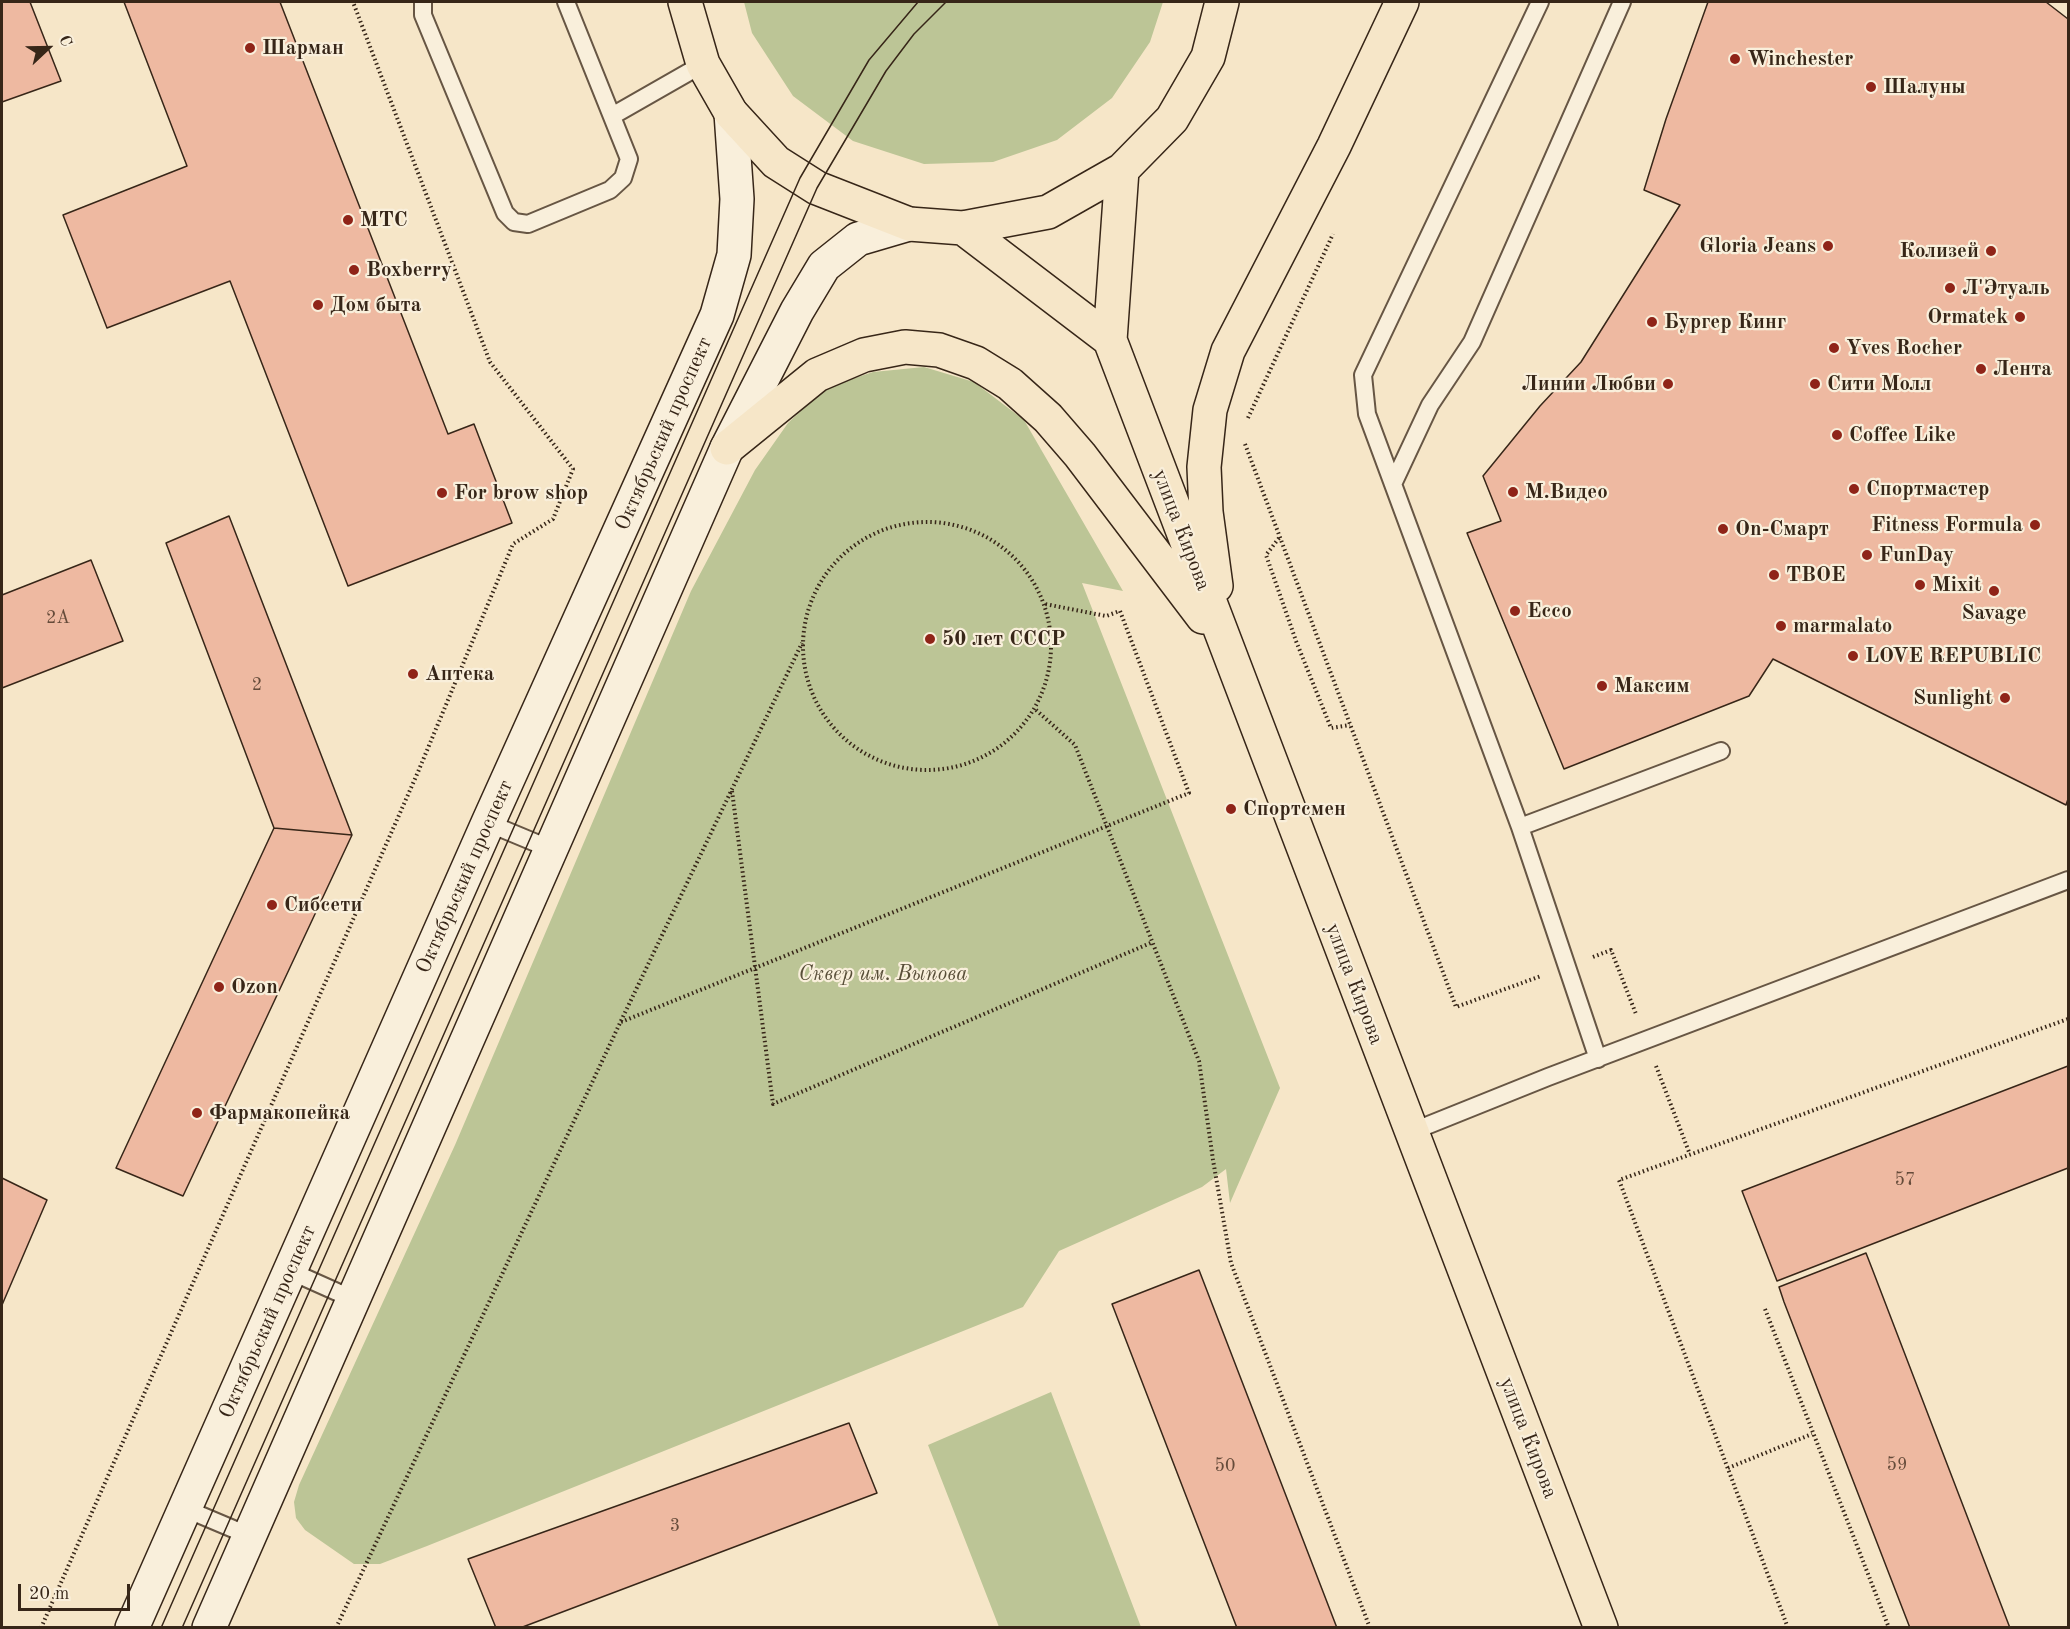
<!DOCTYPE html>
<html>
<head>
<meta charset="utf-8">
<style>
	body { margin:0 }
	#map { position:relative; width:2070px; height:1629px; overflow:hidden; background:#f6e6c8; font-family:"Old Standard TT",serif }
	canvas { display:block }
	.frame { position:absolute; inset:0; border:3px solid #372618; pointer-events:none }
	.north { position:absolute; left:18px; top:18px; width:60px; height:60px; -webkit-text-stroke:4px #f9efdb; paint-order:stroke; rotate:68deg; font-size:16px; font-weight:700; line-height:24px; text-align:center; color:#372618 }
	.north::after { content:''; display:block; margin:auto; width:21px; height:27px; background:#372618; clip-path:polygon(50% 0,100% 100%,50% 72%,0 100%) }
	.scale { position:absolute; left:18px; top:1584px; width:112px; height:27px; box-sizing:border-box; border:3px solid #372618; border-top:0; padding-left:8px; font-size:18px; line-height:21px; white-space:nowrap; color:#372618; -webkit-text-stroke:4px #f9efdb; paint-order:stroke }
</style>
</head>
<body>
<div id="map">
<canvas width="2070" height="1629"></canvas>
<div class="frame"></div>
<div class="north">С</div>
<div class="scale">20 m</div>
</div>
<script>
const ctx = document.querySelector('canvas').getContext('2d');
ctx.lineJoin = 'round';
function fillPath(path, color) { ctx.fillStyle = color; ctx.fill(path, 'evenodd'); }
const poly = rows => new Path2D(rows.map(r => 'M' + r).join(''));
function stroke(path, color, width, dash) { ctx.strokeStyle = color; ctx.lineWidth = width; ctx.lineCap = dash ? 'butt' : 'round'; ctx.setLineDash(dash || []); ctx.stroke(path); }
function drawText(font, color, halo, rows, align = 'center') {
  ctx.font = font + ' "Old Standard TT",serif'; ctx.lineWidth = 4.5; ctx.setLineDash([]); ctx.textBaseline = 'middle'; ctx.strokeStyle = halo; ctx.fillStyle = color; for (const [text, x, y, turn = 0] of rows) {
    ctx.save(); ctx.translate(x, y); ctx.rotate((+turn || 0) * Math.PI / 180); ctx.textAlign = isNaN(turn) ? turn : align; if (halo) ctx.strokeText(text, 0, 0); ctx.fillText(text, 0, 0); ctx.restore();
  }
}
fillPath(poly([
	[744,2,1163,2,1150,42,1112,98,1057,140,993,162,924,164,853,141,793,96,752,33],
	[924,367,974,382,1024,420,1123,591,1082,583,1280,1088,1230,1203,1226,1169,1202,1187,1059,1251,1023,1307,427,1546,380,1564,354,1564,305,1530,296,1518,294,1502,299,1485,455,1145,691,591,755,470,788,423,825,388,873,372],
	[1051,1392,1141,1627,999,1627,928,1445]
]), '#bcc596');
const building = poly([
	[2,2,30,2,61,81,2,102,2,2],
	[124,2,280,2,448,434,474,424,512,523,348,586,230,281,107,328,63,215,187,166,124,2],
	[1708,2,2046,2,2068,19,2068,799,2066,805,1773,659,1749,696,1564,769,1467,533,1501,521,1483,476,1540,406,1581,362,1680,205,1644,190,1666,119,1708,2],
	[229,516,352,835,274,828,166,543,229,516],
	[91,560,123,641,2,688,2,595,91,560],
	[274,828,352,835,183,1196,116,1168,274,828],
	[2068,1066,2068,1168,1777,1281,1742,1191,2068,1066],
	[2,1178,47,1200,2,1305,2,1178],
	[1866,1253,1873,1271,2010,1628,1910,1628,1784,1302,1779,1287,1866,1253],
	[1199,1270,1337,1628,1237,1628,1112,1304,1199,1270],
	[849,1423,877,1493,520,1628,496,1628,468,1559,849,1423]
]);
fillPath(building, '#eeb9a1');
stroke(building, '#372618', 1.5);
const service = poly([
	[423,2,423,15,505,213,514,222,528,224,610,190,623,178,629,159,566,2],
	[1540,2,1363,375,1367,414,1520,827,1598,1059],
	[612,116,703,64],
	[1393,484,1430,405,1472,342,1622,2],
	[488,823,553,850],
	[1520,827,1721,751],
	[1411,1132,1548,1077,2068,880],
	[290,1271,355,1300],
	[186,1509,250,1536]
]);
const secondary = poly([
	[132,1628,488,823,717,315,734,255,737,199,731,113],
	[209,1628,727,448,797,311,824,266,858,239,909,224]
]);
const primary = poly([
	[685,2,703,64,731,113,776,162,817,188,909,224,963,228,1048,212,1122,170,1172,119,1208,57,1222,2],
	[1122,170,1110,340,1601,1628],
	[963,228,1110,340],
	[727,448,817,375,864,355,905,347,939,350,976,363,1010,384,1048,418,1080,455,1203,617],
	[1216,586,1206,512,1204,467,1210,410,1228,351,1334,146,1402,2]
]);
stroke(service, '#675644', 20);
stroke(secondary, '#372618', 36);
stroke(primary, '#372618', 36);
stroke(poly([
	[1248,418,1333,234],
	[1245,444,1456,1007,1541,976],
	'803 646a124 124 0 1 1 248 0a124 124 0 1 1-248 0Z',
	[1279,538,1266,555,1296,641,1331,728,1350,725],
	[1036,710,1075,745,1199,1061,1213,1160,1231,1263,1370,1628],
	[732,791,773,1104,1153,942],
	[1593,957,1611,950,1636,1014],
	[621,1022,1189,793,1120,611,1106,616,1045,604],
	[1656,1066,1689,1152],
	[1765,1309,1889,1628],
	[1728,1468,1812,1434],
	[41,1628,418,772,513,544,553,519,573,469,490,362,353,2],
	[336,1628,620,1023,802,643],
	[1788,1628,1619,1180,2068,1019]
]), '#372618', 4, [1.5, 3]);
stroke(service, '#f9efdb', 16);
stroke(secondary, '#f9efdb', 33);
stroke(primary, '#f6e6c8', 33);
stroke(poly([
	[161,1628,800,178,869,60,918,2],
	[182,1628,817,188,886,71,914,34,946,2]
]), '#372618', 1.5);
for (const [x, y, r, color] of [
	[250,48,6,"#8f2418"],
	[1735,59,6,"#8f2418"],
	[1871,87,6,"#8f2418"],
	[348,220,6,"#8f2418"],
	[1828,246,6,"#8f2418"],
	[1991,251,6,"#8f2418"],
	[354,270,6,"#8f2418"],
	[1950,288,6,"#8f2418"],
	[318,305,6,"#8f2418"],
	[2020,317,6,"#8f2418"],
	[1652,322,6,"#8f2418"],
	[1834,348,6,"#8f2418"],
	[1981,369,6,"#8f2418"],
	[1668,384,6,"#8f2418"],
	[1815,384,6,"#8f2418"],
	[1837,435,6,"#8f2418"],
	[1854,489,6,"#8f2418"],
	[1513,492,6,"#8f2418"],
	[442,493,6,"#8f2418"],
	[2035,525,6,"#8f2418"],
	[1723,529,6,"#8f2418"],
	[1867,555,6,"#8f2418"],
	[1774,575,6,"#8f2418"],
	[1920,585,6,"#8f2418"],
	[1994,591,6,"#8f2418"],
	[1515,611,6,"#8f2418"],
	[1781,626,6,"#8f2418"],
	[930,639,6,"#8f2418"],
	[1853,656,6,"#8f2418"],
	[413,674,6,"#8f2418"],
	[1602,686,6,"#8f2418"],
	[2005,698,6,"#8f2418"],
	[1231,809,6,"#8f2418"],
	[272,905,6,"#8f2418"],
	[219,987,6,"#8f2418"],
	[197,1113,6,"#8f2418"]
]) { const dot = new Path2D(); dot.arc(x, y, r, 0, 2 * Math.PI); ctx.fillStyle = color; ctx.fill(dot); stroke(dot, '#f9efdb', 2); }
drawText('18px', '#654b3a', null, [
	["2А",58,618],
	["2",257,685],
	["57",1905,1180],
	["59",1897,1465],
	["50",1225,1466],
	["3",675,1526]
]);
drawText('bold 21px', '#372618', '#f9efdb', [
	["Шарман",262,48],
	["Winchester",1747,59],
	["Шалуны",1883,87],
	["МТС",360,220],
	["Gloria Jeans",1816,246,"right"],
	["Колизей",1979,251,"right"],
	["Boxberry",366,270],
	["Л'Этуаль",1962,288],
	["Дом быта",330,305],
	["Ormatek",2008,317,"right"],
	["Бургер Кинг",1664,322],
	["Yves Rocher",1846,348],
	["Лента",1993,369],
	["Линии Любви",1656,384,"right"],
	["Сити Молл",1827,384],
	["Coffee Like",1849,435],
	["Спортмастер",1866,489],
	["М.Видео",1525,492],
	["For brow shop",454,493],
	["Fitness Formula",2023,525,"right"],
	["On-Смарт",1735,529],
	["FunDay",1879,555],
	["ТВОЕ",1786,575],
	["Mixit",1932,585],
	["Ecco",1527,611],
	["Savage",1994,613,"center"],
	["marmalato",1793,626],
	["50 лет СССР",942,639],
	["LOVE REPUBLIC",1865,656],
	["Аптека",425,674],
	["Максим",1614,686],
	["Sunlight",1993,698,"right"],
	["Спортсмен",1243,809],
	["Сибсети",284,905],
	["Ozon",231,987],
	["Фармакопейка",209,1113]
], 'left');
drawText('21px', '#372618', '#f9efdb', [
	["Октябрьский проспект",664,434,-66],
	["улица Кирова",1181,530,69],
	["Октябрьский проспект",465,877,-66],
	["улица Кирова",1354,984,69],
	["Октябрьский проспект",268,1322,-66],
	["улица Кирова",1528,1438,69]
]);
drawText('italic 21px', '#584e38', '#f9efdb', [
	["Сквер им. Выпова",883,974]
]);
</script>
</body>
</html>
